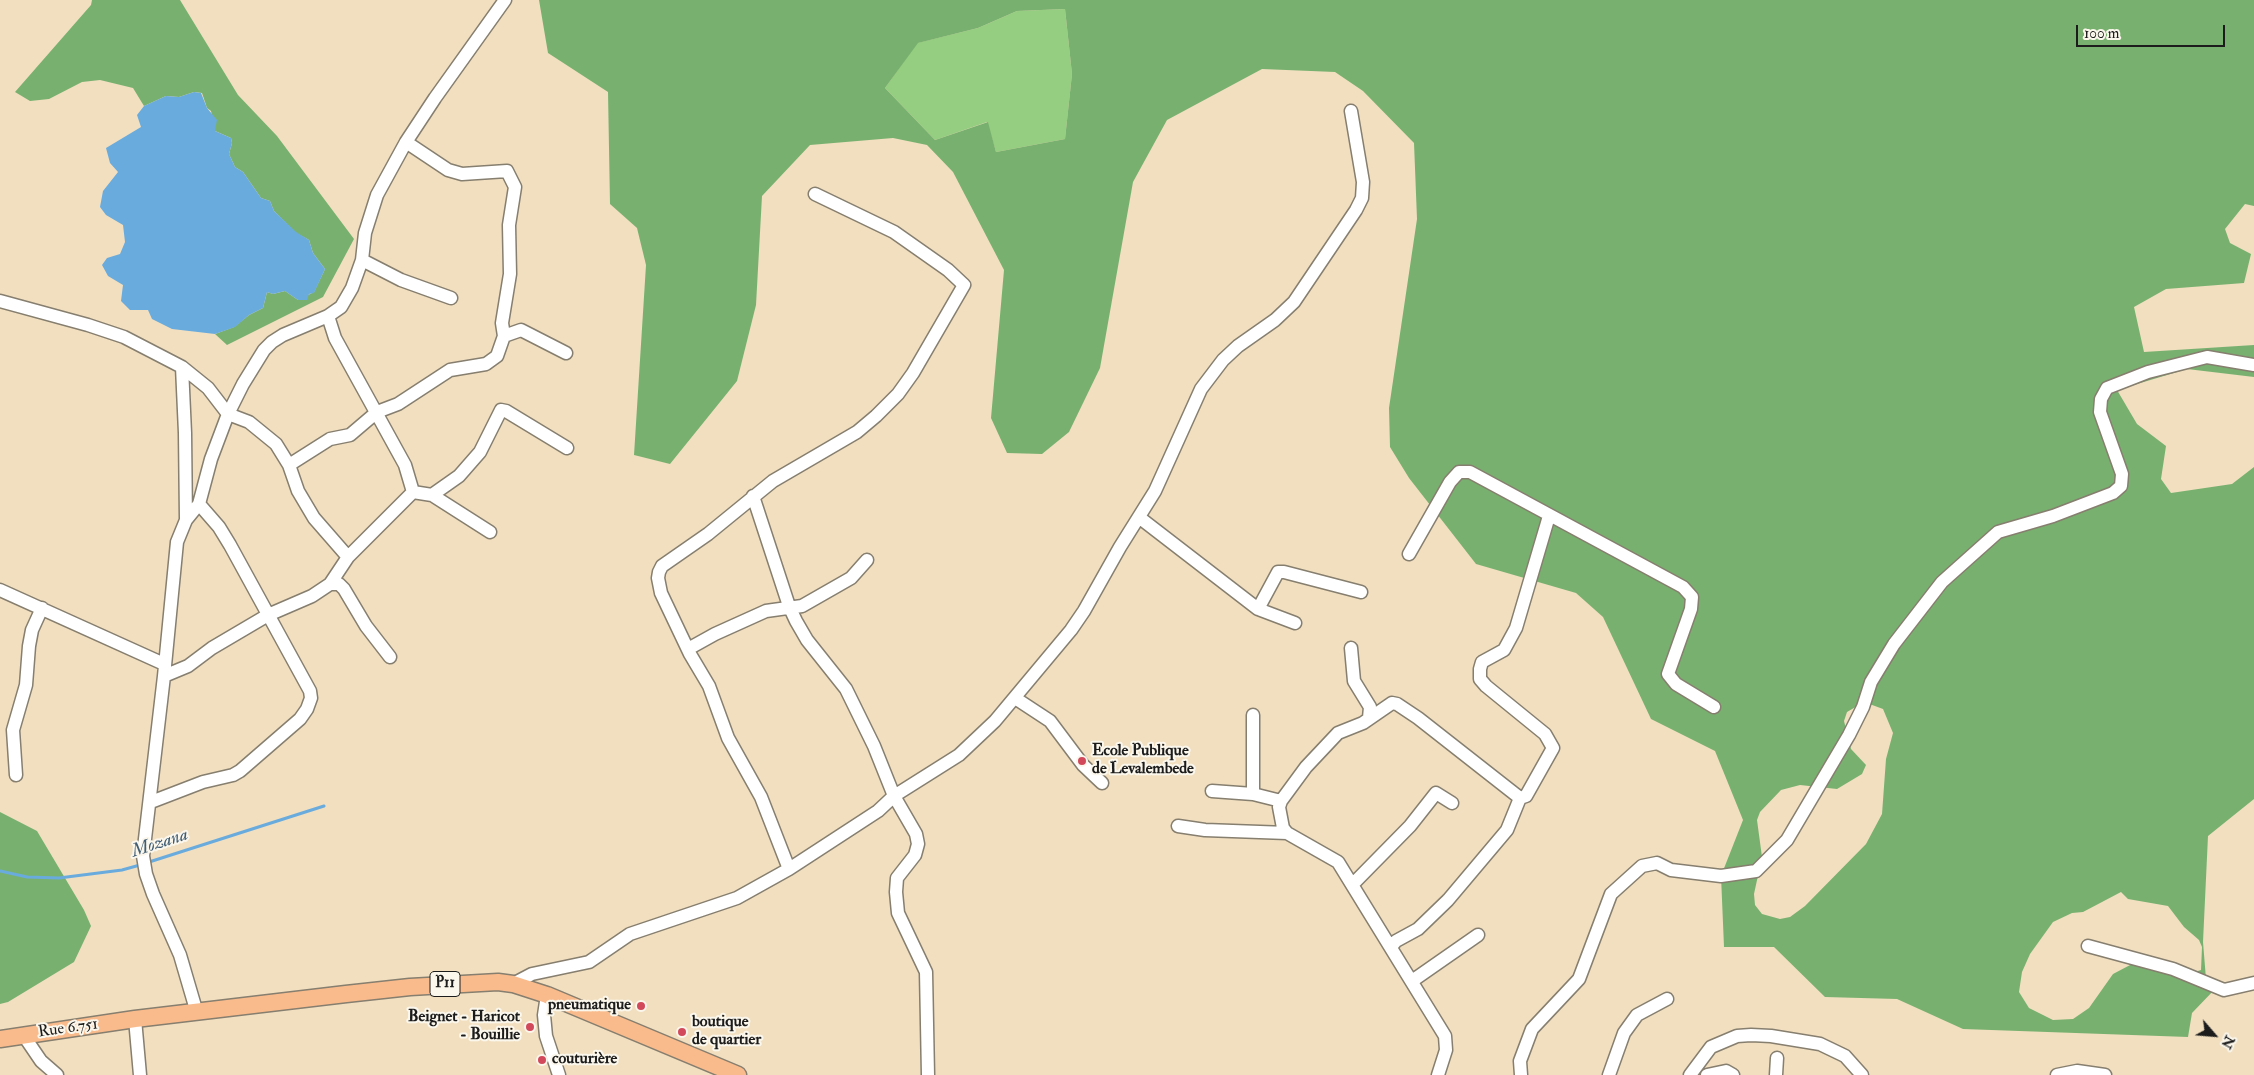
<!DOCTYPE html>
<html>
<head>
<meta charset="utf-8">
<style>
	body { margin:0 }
	#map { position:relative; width:2254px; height:1075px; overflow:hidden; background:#f1dfc0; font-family:"IM FELL Double Pica",serif }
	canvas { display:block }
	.north { position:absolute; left:2189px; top:1010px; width:50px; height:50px; -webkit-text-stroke:4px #fbf7ec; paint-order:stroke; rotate:117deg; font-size:14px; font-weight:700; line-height:20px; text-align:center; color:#1c1c1c }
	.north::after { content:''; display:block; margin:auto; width:18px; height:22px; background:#1c1c1c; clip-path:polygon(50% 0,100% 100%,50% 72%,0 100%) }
	.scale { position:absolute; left:2076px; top:25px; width:149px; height:22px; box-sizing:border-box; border:2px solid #1c1c1c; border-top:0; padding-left:6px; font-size:15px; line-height:18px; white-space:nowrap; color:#1c1c1c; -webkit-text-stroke:4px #fbf7ec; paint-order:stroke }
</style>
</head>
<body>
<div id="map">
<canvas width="2254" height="1075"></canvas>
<div class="north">N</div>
<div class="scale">100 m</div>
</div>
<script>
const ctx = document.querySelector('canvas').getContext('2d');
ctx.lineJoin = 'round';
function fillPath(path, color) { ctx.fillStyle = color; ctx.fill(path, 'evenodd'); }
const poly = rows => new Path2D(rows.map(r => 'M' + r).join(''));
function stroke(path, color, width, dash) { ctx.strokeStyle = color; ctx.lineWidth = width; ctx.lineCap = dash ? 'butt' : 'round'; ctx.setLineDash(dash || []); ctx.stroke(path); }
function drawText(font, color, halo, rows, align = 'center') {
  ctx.font = font + ' "IM FELL Double Pica",serif'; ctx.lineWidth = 4; ctx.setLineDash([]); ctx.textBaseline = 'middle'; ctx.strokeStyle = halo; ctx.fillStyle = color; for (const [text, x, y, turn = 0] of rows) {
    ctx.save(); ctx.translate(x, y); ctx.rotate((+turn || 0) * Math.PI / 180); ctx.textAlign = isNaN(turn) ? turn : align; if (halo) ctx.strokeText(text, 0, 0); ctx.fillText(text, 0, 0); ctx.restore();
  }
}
fillPath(poly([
	[1065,9,1072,74,1065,139,996,152,987,122,935,140,885,88,917,43,978,28,1017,11]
]), '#96ce81');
fillPath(poly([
	[92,0,180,0,238,95,277,136,354,239,323,297,227,345,215,334,234,327,249,315,263,308,267,292,273,294,285,291,298,300,314,292,325,269,313,253,309,240,296,233,274,211,270,201,261,198,243,172,235,167,229,154,232,143,231,138,215,131,211,111,207,108,202,93,194,92,179,97,166,96,144,106,133,88,100,80,82,82,49,99,30,101,15,92,91,5],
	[539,0,2254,0,2254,206,2245,204,2225,229,2230,243,2251,254,2244,283,2166,289,2134,307,2144,352,2254,345,2254,377,2187,369,2117,390,2137,424,2166,446,2161,479,2171,493,2232,484,2254,467,2254,799,2208,836,2203,942,2206,979,2216,988,2192,1013,2188,1037,1963,1029,1897,999,1825,997,1774,947,1724,947,1721,876,1743,820,1715,751,1651,719,1603,617,1576,593,1476,564,1409,478,1390,447,1389,408,1417,219,1414,143,1363,91,1335,72,1262,69,1167,120,1133,182,1100,368,1069,432,1042,454,1007,453,991,418,1004,270,953,172,927,145,893,138,810,145,762,196,756,305,737,381,670,464,634,455,646,265,637,228,610,204,608,92,548,53],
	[1065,9,1072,74,1065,139,996,152,988,122,935,140,885,88,918,43,978,28,1017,11],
	[1864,702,1883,709,1893,733,1886,759,1882,814,1866,844,1805,906,1790,917,1780,919,1762,914,1755,905,1754,894,1762,857,1757,820,1760,812,1781,790,1800,785,1837,789,1862,774,1866,765,1851,749,1844,721,1847,712],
	[2121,892,2128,899,2168,906,2184,927,2199,940,2202,947,2201,970,2185,975,2132,964,2113,974,2089,1008,2073,1019,2053,1020,2029,1008,2019,992,2022,972,2030,954,2053,922,2072,913,2083,912],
	[0,812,37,831,84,910,91,926,74,962,8,1002,0,1004]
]), '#78b16f');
fillPath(poly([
	[194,92,201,93,207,108,217,120,215,131,231,138,232,143,229,154,235,167,243,172,261,198,270,201,274,211,296,232,309,240,313,253,325,269,314,293,309,294,307,300,298,300,285,291,273,294,267,292,263,308,249,315,235,327,215,334,172,329,152,319,148,310,130,310,121,301,123,285,108,276,102,265,107,258,120,254,125,242,123,225,106,215,100,207,103,191,118,172,110,163,106,148,141,127,137,115,144,106,166,96,179,97]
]), '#6aabdd');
stroke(poly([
	[146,863,324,806],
	[0,871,27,877,59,878,122,870,140,865]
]), '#6aabdd', 3);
const minor = poly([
	[362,260,401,280,451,298],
	[0,301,88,325,124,337,182,367,208,388,228,414,249,422,276,444,289,465,298,491,314,518,348,557],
	[328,316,335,338,405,465,413,492],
	[504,336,521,330,566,353],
	[182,367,185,433,186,520],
	[289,465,330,439,350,435,377,412,398,404,450,370,486,364,497,356,504,336,502,323,510,274,509,225,515,187,507,171,462,174,448,170,406,142],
	[413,492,432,495,490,532],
	[432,495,459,476,480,452,501,410,506,411,567,448],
	[753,496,789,606,796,621,807,640,846,689,874,746,894,796,916,834,918,844,915,855,897,878,896,892,898,913,926,972,928,1075],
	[1140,518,1258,609,1295,623],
	[1409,554,1450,482,1459,472,1470,472,1683,587,1692,597,1691,609,1668,674,1676,684,1714,707],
	[330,584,339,584,344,589,366,626,390,657],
	[0,590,164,664],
	[1258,609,1278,572,1284,572,1361,592],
	[1351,648,1354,681,1370,707,1369,718],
	[688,649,715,634,766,611,802,606,851,578,867,560],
	[164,676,188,666,212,648,268,615,312,596,330,584,348,557,413,492],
	[1015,698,1050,721,1083,765,1102,783],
	[16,775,13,730,26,685,29,646,32,630,42,608],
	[1212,791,1253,794,1281,801],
	[1253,794,1253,715],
	[151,802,203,782,233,775,240,771,300,719,307,709,311,698,310,691,230,545,219,527,199,504],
	[1178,826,1205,830,1287,833],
	[789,869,761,797,728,738,709,686,690,654,661,593,658,578,659,572,662,566,708,534,773,481,857,432,876,416,898,394,913,373,964,285,948,270,894,232,815,194],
	[1352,885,1410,826,1436,793,1452,803],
	[2088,946,2173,969,2224,990,2254,983],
	[1391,947,1396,941,1418,929,1448,900,1507,830,1520,798,1526,796,1553,748,1545,734,1486,686,1480,679,1480,669,1482,662,1504,650,1516,628,1549,516],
	[1412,981,1478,935],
	[513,984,532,974,589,962,630,934,737,898,789,869,878,811,894,796,959,755,995,721,1071,630,1084,611,1120,547,1155,491,1201,389,1223,360,1238,346,1275,320,1294,302,1356,210,1362,198,1363,182,1351,111],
	[547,995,544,1015,546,1036,559,1075],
	[197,1013,180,955,153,894,146,874,143,856,164,676,177,542,186,520,199,504,211,459,228,414,243,384,264,350,272,342,283,335,328,316,341,307,352,288,362,260,365,233,377,195,406,142,435,98,505,0],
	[135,1019,140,1075],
	[24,1036,41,1061,57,1075],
	[1438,1075,1446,1050,1445,1036,1338,862,1287,833,1283,828,1279,807,1281,801,1306,767,1338,733,1363,723,1392,703,1397,704,1418,718,1520,798],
	[1521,1075,1520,1061,1532,1029,1579,979,1611,894,1642,866,1657,863,1671,870,1721,876,1756,871,1787,840,1849,735,1863,707,1871,682,1894,644,1942,582,1998,532,2053,516,2113,493,2121,486,2122,474,2100,412,2101,399,2107,388,2148,372,2207,357,2254,365],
	[1609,1075,1624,1033,1637,1015,1667,999],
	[1690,1075,1711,1047,1737,1036,1751,1035,1771,1036,1820,1044,1845,1056,1862,1075],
	[1707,1075,1726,1071,1733,1075],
	[1776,1075,1777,1058],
	[2057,1075,2077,1071,2105,1075]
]);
const major = poly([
	[0,1039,135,1019,346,994,410,987,498,982,513,984,547,995,738,1075]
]);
stroke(minor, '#867e6e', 15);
stroke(major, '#867e6e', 19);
stroke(minor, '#fff', 12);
stroke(major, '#fabb8c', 16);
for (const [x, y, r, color] of [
	[1082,761,5,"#d1495b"],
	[641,1006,5,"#d1495b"],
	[530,1027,5,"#d1495b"],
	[682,1032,5,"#d1495b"],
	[542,1060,5,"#d1495b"]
]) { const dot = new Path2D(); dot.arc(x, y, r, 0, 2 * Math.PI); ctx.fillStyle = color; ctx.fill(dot); stroke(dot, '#fbf7ec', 2); }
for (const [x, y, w] of [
	[445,984,30]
]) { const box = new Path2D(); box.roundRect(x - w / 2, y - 12.5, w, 25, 4); ctx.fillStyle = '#fbf7ec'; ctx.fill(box); stroke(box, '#1c1c1c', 1); }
drawText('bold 15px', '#1c1c1c', null, [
	["P11",445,984]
]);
drawText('bold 16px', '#1c1c1c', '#fbf7ec', [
	["Ecole Publique",1092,752],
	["de Levalembede",1092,770],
	["pneumatique",631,1006,"right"],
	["Beignet - Haricot",520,1018,"right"],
	["- Bouillie",520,1036,"right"],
	["boutique",692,1023],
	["de quartier",692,1041],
	["couturière",552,1060]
], 'left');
drawText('16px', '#1c1c1c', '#fbf7ec', [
	["Rue 6.751",68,1029,-8]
]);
drawText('italic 18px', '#3f5c73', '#fbf7ec', [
	["Mozana",160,844,-18]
]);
</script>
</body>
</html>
